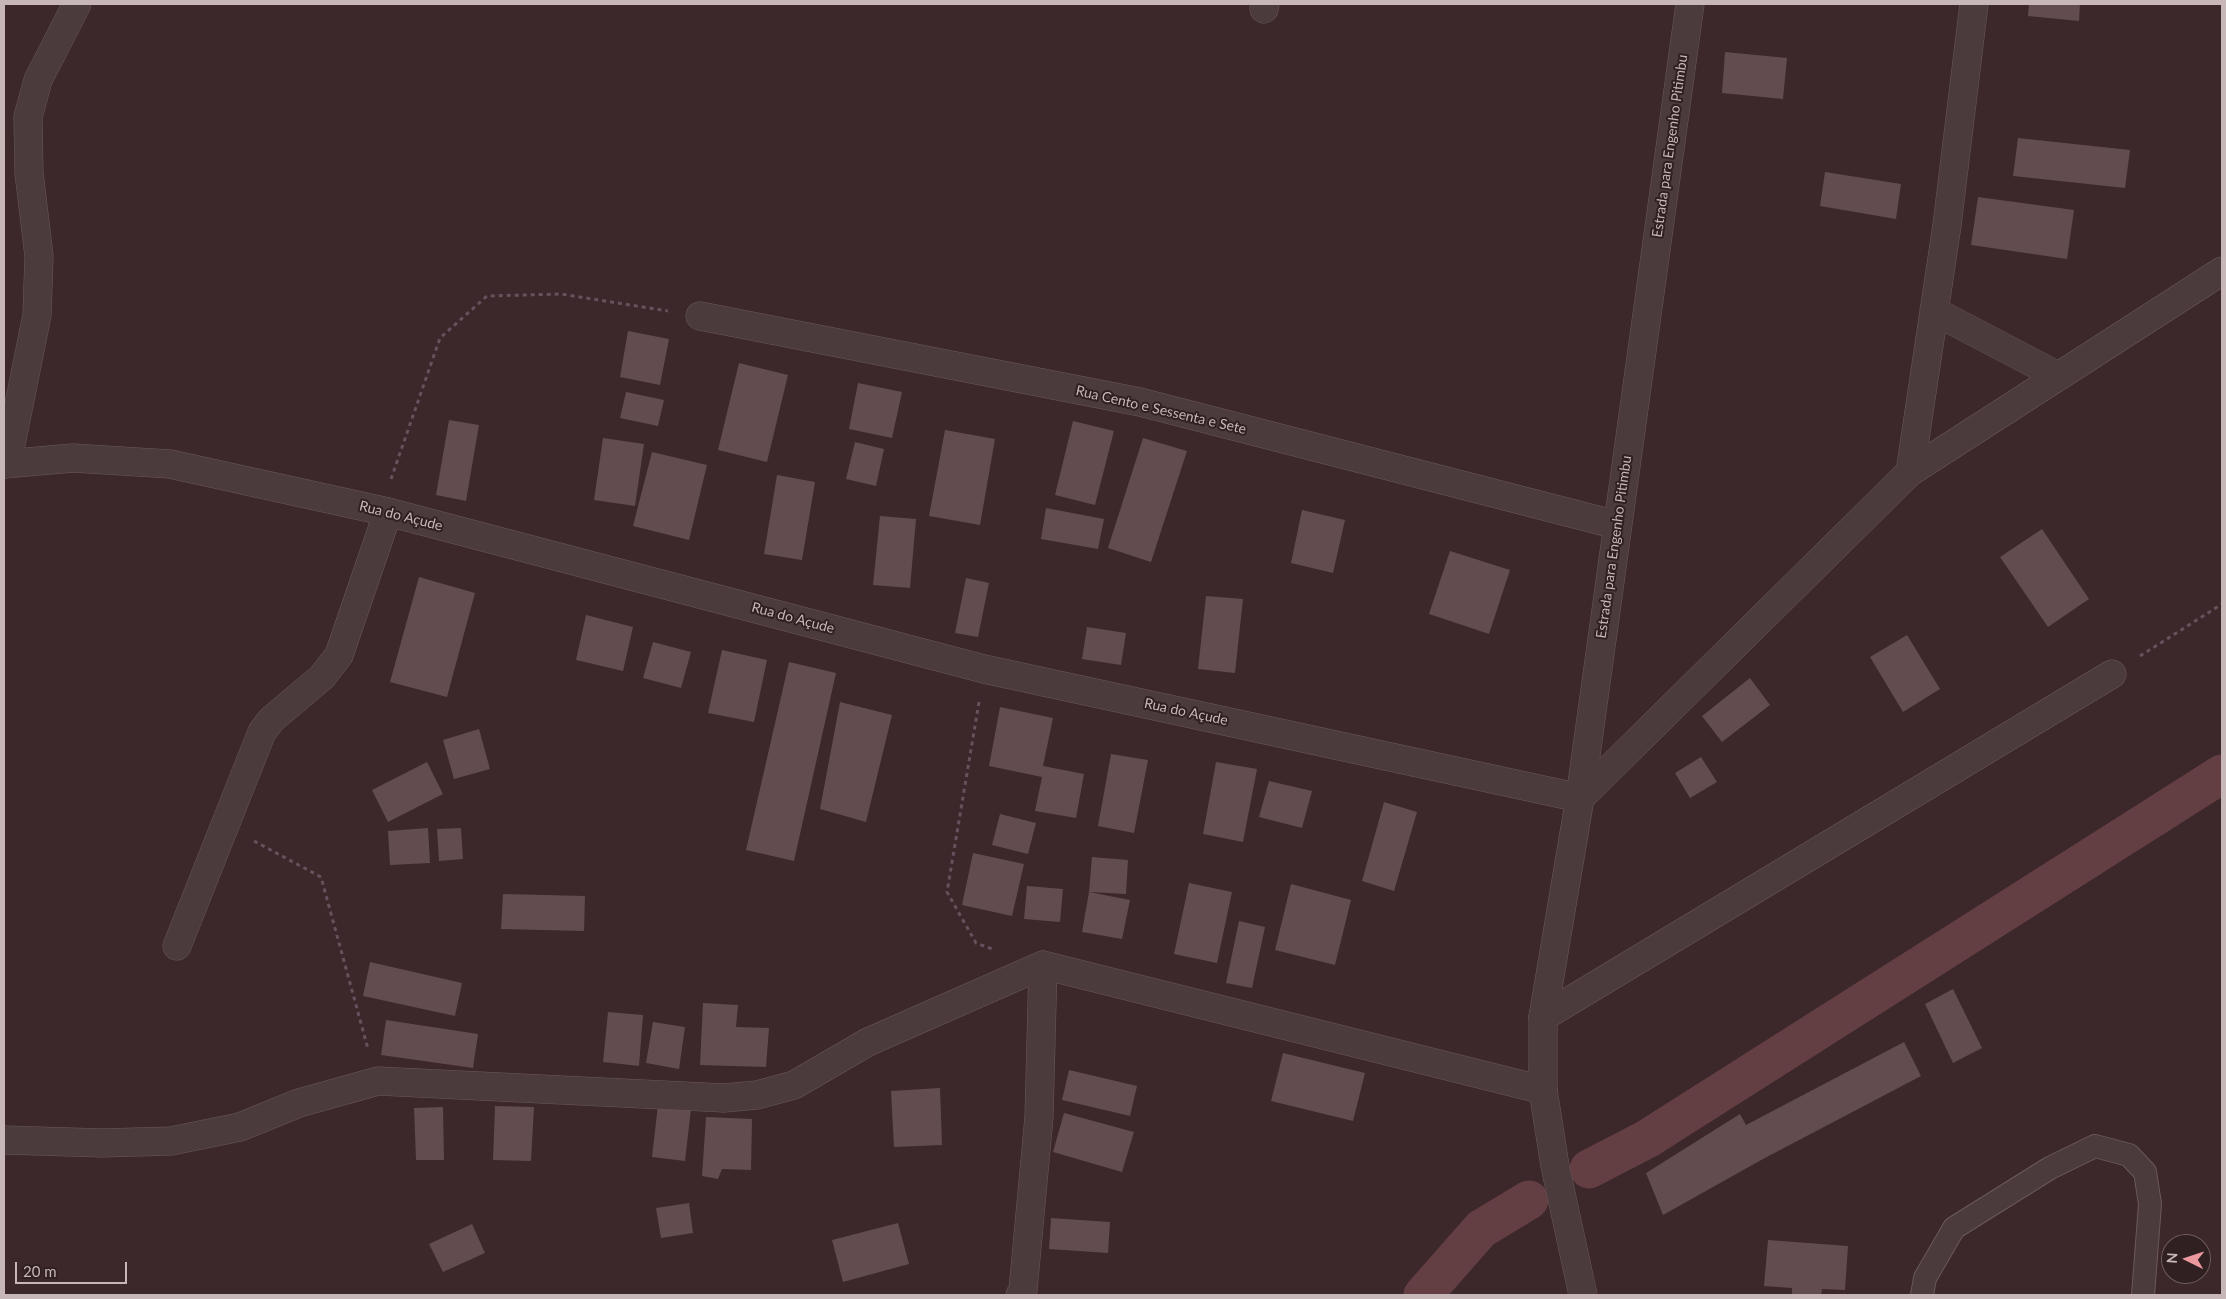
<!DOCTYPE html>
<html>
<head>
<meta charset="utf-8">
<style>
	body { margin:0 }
	#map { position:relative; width:2226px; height:1299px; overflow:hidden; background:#3c272a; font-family:Lato,sans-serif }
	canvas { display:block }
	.frame { position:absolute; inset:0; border:5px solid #c7b7b9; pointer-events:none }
	.north { position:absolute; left:2161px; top:1234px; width:50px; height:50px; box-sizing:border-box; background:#312022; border:1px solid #6d5c5e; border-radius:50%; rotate:274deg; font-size:14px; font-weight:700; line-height:20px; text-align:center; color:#c7b7b9 }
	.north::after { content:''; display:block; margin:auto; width:18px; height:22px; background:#ec989f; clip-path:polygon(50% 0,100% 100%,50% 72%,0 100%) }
	.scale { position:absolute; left:15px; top:1262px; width:112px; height:22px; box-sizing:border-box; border:2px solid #c7b7b9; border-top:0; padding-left:6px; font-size:15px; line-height:18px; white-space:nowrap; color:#c7b7b9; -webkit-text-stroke:4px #312022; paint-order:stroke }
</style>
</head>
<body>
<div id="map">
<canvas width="2226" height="1299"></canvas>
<div class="frame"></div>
<div class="north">N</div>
<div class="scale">20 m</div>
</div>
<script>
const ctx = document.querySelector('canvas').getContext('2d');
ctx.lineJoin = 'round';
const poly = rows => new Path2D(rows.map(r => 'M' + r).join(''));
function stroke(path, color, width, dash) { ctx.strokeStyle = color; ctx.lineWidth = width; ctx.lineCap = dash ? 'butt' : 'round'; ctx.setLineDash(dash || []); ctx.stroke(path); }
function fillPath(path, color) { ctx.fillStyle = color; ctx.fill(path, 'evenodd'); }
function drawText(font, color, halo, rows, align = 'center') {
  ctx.font = font + ' Lato,sans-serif'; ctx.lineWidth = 4; ctx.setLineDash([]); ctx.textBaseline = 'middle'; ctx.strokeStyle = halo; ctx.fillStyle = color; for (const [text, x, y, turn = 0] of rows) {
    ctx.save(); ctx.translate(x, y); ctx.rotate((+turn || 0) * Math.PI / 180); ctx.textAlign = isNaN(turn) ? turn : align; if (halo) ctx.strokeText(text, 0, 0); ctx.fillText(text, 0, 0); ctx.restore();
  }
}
stroke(poly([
	[1589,1169,1647,1139,2222,774],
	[1423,1295,1481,1229,1529,1200]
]), '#633f44', 39);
fillPath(poly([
	[2029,4,2080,4,2079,21,2028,16],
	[1725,52,1787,58,1783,99,1722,93],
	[2018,138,2130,150,2125,188,2013,176],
	[1825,172,1901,184,1896,219,1820,206],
	[1978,197,2074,210,2067,259,1971,245],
	[628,331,669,339,660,385,620,377],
	[739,363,788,375,767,462,718,450],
	[858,383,902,392,892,438,849,429],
	[626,392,664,400,658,426,620,418],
	[449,420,479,425,466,501,436,495],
	[1073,421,1114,431,1095,505,1055,495],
	[945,430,995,439,980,525,929,516],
	[603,438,644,444,635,506,594,500],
	[1143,438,1187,451,1151,562,1108,548],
	[855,442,884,449,876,486,846,479],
	[652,452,707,465,689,540,633,526],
	[777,475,815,482,802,560,764,554],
	[1046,508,1104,519,1098,549,1041,539],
	[1302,510,1345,520,1333,573,1291,563],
	[880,516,916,519,910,588,873,585],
	[2042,529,2089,599,2048,627,2000,557],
	[1450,551,1510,570,1489,634,1429,614],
	[419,577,475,593,447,697,390,682],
	[966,578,989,583,978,637,955,633],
	[1206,596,1243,599,1235,673,1198,669],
	[586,615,633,627,623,671,576,660],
	[1087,627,1126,633,1121,665,1082,659],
	[1907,635,1940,689,1903,712,1870,657],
	[653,642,691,652,681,688,643,678],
	[722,650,767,660,754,722,708,713],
	[789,662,836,673,794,861,746,850],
	[1750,678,1770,705,1722,742,1702,716],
	[840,702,892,715,866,822,820,809],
	[1000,707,1053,718,1043,766,1084,774,1076,818,1035,811,1042,777,989,766],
	[479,729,490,769,454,779,443,740],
	[1111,754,1148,760,1134,833,1098,826],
	[1701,757,1717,782,1690,798,1675,773],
	[427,762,443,794,388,822,372,790],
	[1216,762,1257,769,1243,842,1203,834],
	[1269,781,1312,791,1302,828,1259,817],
	[1384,802,1417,812,1394,891,1362,881],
	[1000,814,1036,823,1028,854,992,845],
	[428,828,430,863,390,865,388,831],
	[461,828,463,859,439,861,437,829],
	[973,853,1024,864,1012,916,962,905],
	[1092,857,1128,860,1126,894,1089,892],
	[1189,883,1232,892,1217,963,1174,954],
	[1291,884,1351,900,1335,965,1275,950],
	[1027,886,1063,889,1060,922,1024,919],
	[1089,892,1130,900,1122,939,1082,932],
	[503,894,585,896,584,931,501,929],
	[1239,921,1265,927,1252,988,1226,983],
	[370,962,462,983,455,1016,363,996],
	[1953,989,1982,1048,1953,1063,1925,1004],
	[703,1003,738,1005,736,1027,769,1028,766,1067,700,1065],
	[608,1012,643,1015,639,1066,603,1062],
	[386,1020,478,1034,473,1068,381,1055],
	[653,1022,685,1027,679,1069,646,1063],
	[1904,1042,1921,1076,1763,1159,1663,1215,1646,1173,1740,1114,1746,1125],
	[1283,1053,1365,1073,1353,1121,1271,1101],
	[1069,1070,1137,1086,1130,1116,1062,1100],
	[940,1088,942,1145,894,1147,891,1091],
	[658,1105,691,1109,685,1161,652,1157],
	[495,1106,534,1107,531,1161,493,1160],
	[443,1107,444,1160,416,1160,414,1108],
	[1064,1113,1134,1132,1122,1172,1053,1152],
	[706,1117,752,1119,751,1170,722,1169,718,1179,702,1176],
	[689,1203,693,1233,661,1238,656,1208],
	[1051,1218,1110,1222,1108,1253,1049,1249],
	[898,1223,909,1264,843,1282,832,1240],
	[472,1224,485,1253,443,1272,429,1244],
	[1768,1240,1848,1246,1845,1290,1822,1289,1821,1295,1792,1295,1792,1288,1764,1286]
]), '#624c4f');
const service = poly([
	[1922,1295,1925,1278,1954,1228,2050,1168,2095,1146,2129,1155,2145,1172,2150,1204,2143,1295]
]);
const minor = poly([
	[1264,9,1265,4],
	[1934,311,2058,376],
	[700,316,1140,402,1617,525],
	[7,464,37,315,39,256,29,173,28,117,38,80,77,4],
	[1910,472,1947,225,1974,4],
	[1580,798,1910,472,2222,271],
	[177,946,262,732,271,720,322,677,339,655,388,512],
	[1543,1017,2112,674],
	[4,1140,103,1143,171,1141,240,1127,299,1103,378,1081,724,1098,757,1095,794,1085,868,1042,1043,965,1543,1090],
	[1020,1295,1023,1290,1039,1117,1043,965]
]);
const tertiary = poly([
	[4,464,73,458,170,464,388,512,984,669,1580,798],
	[1583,1295,1555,1166,1543,1090,1543,1017,1580,798,1690,4]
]);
stroke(service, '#6a595b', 24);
stroke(minor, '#6a595b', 29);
stroke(tertiary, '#6a595b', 29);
stroke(poly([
	[391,479,440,338,487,296,561,294,668,311],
	[2140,656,2222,604],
	[979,702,947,892,976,943,995,950],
	[254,841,321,877,368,1049]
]), '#65525d', 3, [4, 4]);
stroke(service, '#4c3b3d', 22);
stroke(minor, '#4c3b3d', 28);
stroke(tertiary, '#4c3b3d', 28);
drawText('14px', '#c7b7b9', '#312022', [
	["Estrada para Engenho Pitimbu",1670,146,-82],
	["Rua Cento e Sessenta e Sete",1161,410,13],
	["Rua do Açude",401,516,14],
	["Estrada para Engenho Pitimbu",1614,547,-82],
	["Rua do Açude",793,618,15],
	["Rua do Açude",1186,712,12]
]);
</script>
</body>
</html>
